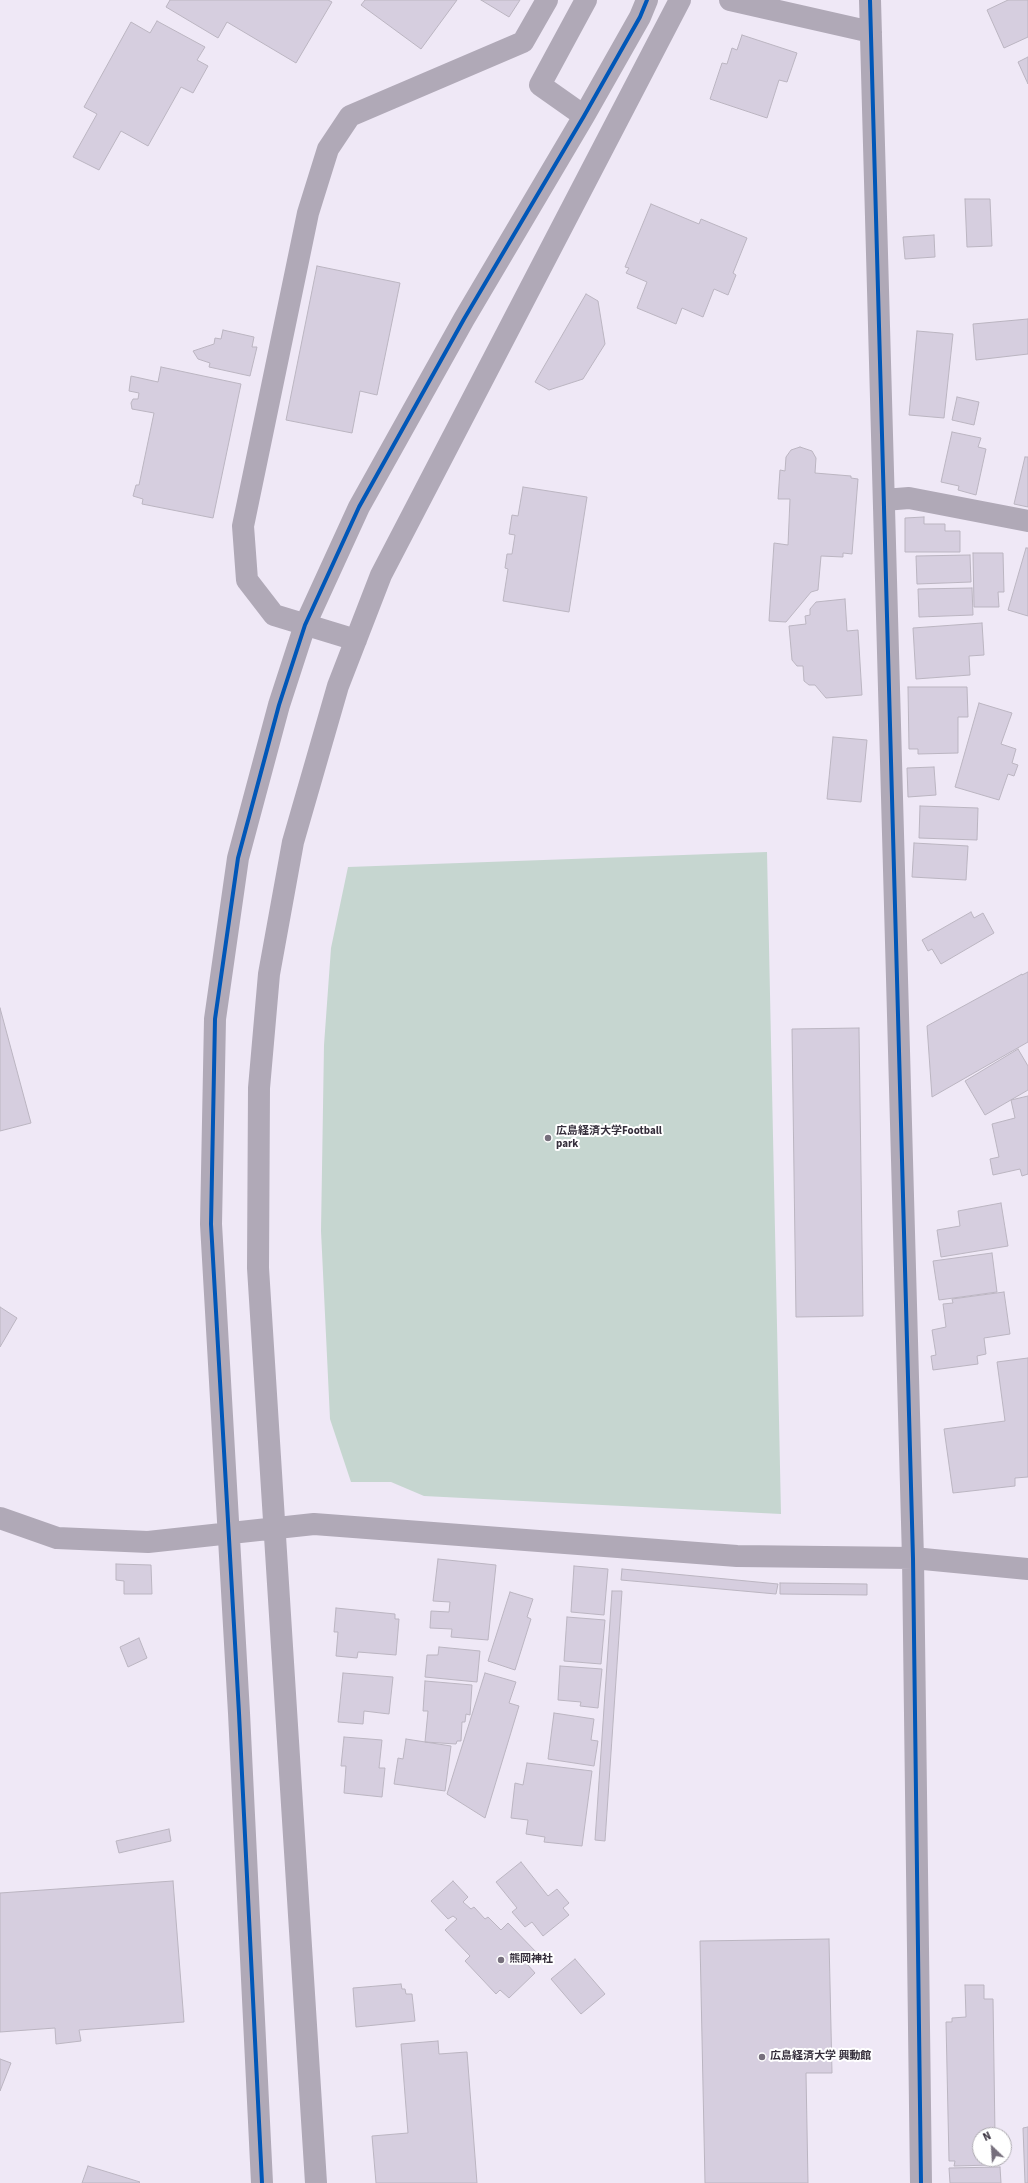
<!DOCTYPE html>
<html>
<head>
<meta charset="utf-8">
<style>
	body { margin:0 }
	#map { position:relative; width:1028px; height:2183px; overflow:hidden; background:#efe8f6; font-family:"Source Sans 3",sans-serif }
	canvas { display:block }
	.north { position:absolute; left:972px; top:2127px; width:40px; height:40px; box-sizing:border-box; background:#fff; border:1px solid #aeabb1; border-radius:50%; rotate:335deg; font-size:11px; font-weight:700; line-height:16px; text-align:center; color:#352e3b }
	.north::after { content:''; display:block; margin:auto; width:14px; height:18px; background:#766f7c; clip-path:polygon(50% 0,100% 100%,50% 72%,0 100%) }
</style>
</head>
<body>
<div id="map">
<canvas width="1028" height="2183"></canvas>
<div class="north">N</div>
</div>
<script>
const ctx = document.querySelector('canvas').getContext('2d');
ctx.lineJoin = 'round';
function fillPath(path, color) { ctx.fillStyle = color; ctx.fill(path, 'evenodd'); }
const poly = rows => new Path2D(rows.map(r => 'M' + r).join(''));
function stroke(path, color, width, dash) { ctx.strokeStyle = color; ctx.lineWidth = width; ctx.lineCap = dash ? 'butt' : 'round'; ctx.setLineDash(dash || []); ctx.stroke(path); }
function drawText(font, color, halo, rows, align = 'center') {
  ctx.font = font + ' "Source Sans 3","Noto Sans JP",sans-serif'; ctx.lineWidth = 4; ctx.setLineDash([]); ctx.textBaseline = 'middle'; ctx.strokeStyle = halo; ctx.fillStyle = color; for (const [text, x, y, turn = 0] of rows) {
    ctx.save(); ctx.translate(x, y); ctx.rotate((+turn || 0) * Math.PI / 180); ctx.textAlign = isNaN(turn) ? turn : align; if (halo) ctx.strokeText(text, 0, 0); ctx.fillText(text, 0, 0); ctx.restore();
  }
}
fillPath(poly([
	[767,852,781,1514,424,1496,391,1482,351,1482,330,1419,321,1231,324,1045,331,948,348,867]
]), '#c6d6d0');
const building = poly([
	[170,0,328,0,332,2,296,63,227,22,218,38,166,7,170,0],
	[365,0,457,0,421,49,361,5,365,0],
	[481,0,520,0,509,17,481,0],
	[1008,0,1028,0,1028,37,1004,48,987,10,1008,0],
	[157,21,205,47,197,60,208,66,193,93,181,87,148,146,121,131,99,170,73,157,97,114,84,107,131,22,150,33,157,21],
	[742,35,797,53,787,82,779,80,767,118,710,99,722,63,727,64,732,48,737,50,742,35],
	[1028,57,1028,84,1018,62,1028,57],
	[965,199,990,199,992,246,967,247,965,199],
	[651,204,699,224,701,219,747,238,733,273,736,275,728,295,714,289,703,317,682,308,676,324,637,308,647,282,626,273,629,268,625,267,651,204],
	[934,235,935,257,905,259,903,237,934,235],
	[317,266,400,283,377,395,360,391,352,433,286,420,317,266],
	[586,294,598,301,605,344,583,379,549,390,535,382,586,294],
	[1028,319,1028,354,976,360,973,324,1028,319],
	[223,330,254,337,252,347,257,347,250,376,209,367,210,363,198,359,193,351,214,344,215,338,221,339,223,330],
	[917,331,953,334,944,418,909,415,917,331],
	[161,367,241,384,213,518,142,504,143,499,133,496,136,485,139,485,154,413,132,409,131,403,133,399,138,399,139,393,129,391,131,376,158,382,161,367],
	[957,397,979,402,974,425,952,420,957,397],
	[952,432,981,438,978,447,986,449,976,495,958,490,959,486,941,482,952,432],
	[800,447,812,451,816,458,815,473,851,476,851,478,858,479,852,554,843,553,843,557,821,556,818,590,811,592,786,622,769,621,774,543,788,545,790,499,778,499,780,470,785,471,786,457,791,450,800,447],
	[1025,457,1028,457,1028,507,1014,504,1025,457],
	[523,487,587,497,569,612,503,601,508,569,505,568,507,554,512,554,515,535,509,534,512,515,518,516,523,487],
	[924,517,924,524,945,524,945,531,960,531,960,552,905,552,905,518,924,517],
	[1026,548,1028,548,1028,616,1008,610,1026,548],
	[973,553,1003,553,1004,592,998,592,999,607,974,607,973,553],
	[970,555,971,582,917,584,916,556,970,555],
	[972,588,973,615,919,617,918,589,972,588],
	[845,599,847,631,858,630,862,695,826,698,815,685,809,685,804,681,803,666,797,666,792,660,789,626,806,624,805,616,810,615,810,609,816,602,845,599],
	[982,623,984,655,969,656,970,675,916,679,913,628,982,623],
	[908,687,967,687,968,717,958,717,958,753,918,754,918,749,909,749,908,687],
	[979,703,1012,713,1001,744,1016,749,1012,763,1018,765,1014,776,1008,774,999,800,955,787,979,703],
	[833,737,867,740,861,802,827,799,833,737],
	[934,767,936,795,908,797,907,768,934,767],
	[920,806,978,808,977,840,919,838,920,806],
	[914,843,968,846,966,880,912,877,914,843],
	[971,912,974,918,983,913,994,933,941,964,932,949,928,951,922,940,971,912],
	[1028,972,1028,1042,932,1097,927,1026,1022,974,1022,975,1028,972],
	[0,1008,31,1123,0,1131,0,1008],
	[859,1028,863,1316,796,1317,792,1029,859,1028],
	[1018,1049,1028,1066,1028,1090,985,1115,965,1081,1018,1049],
	[1028,1096,1028,1174,1022,1176,1020,1169,993,1175,990,1159,999,1157,992,1124,1015,1118,1011,1100,1028,1096],
	[1001,1203,1008,1246,941,1257,937,1230,960,1226,958,1211,1001,1203],
	[992,1253,997,1292,939,1300,933,1261,992,1253],
	[1004,1292,1010,1334,984,1338,986,1354,977,1356,978,1364,933,1370,931,1356,936,1355,932,1330,946,1327,943,1304,953,1303,952,1299,1004,1292],
	[0,1307,17,1318,0,1347,0,1307],
	[1028,1358,1028,1477,1015,1478,1015,1486,953,1493,944,1429,1005,1421,997,1362,1028,1358],
	[438,1559,496,1565,488,1640,451,1637,452,1629,430,1628,431,1611,449,1612,450,1602,433,1601,438,1559],
	[116,1564,151,1565,152,1594,124,1594,124,1581,116,1580,116,1564],
	[574,1566,608,1569,604,1615,571,1612,574,1566],
	[622,1569,778,1584,776,1594,621,1580,622,1569],
	[780,1583,867,1584,867,1595,780,1594,780,1583],
	[612,1591,622,1591,605,1841,595,1840,612,1591],
	[510,1592,533,1599,527,1617,531,1619,515,1670,488,1661,510,1592],
	[336,1608,395,1614,395,1619,399,1619,396,1655,358,1652,357,1658,336,1656,338,1632,334,1632,336,1608],
	[567,1617,605,1620,601,1664,564,1661,567,1617],
	[139,1638,147,1658,128,1667,120,1647,139,1638],
	[439,1647,480,1651,477,1682,425,1677,427,1655,438,1655,439,1647],
	[560,1666,602,1669,598,1708,580,1706,581,1702,558,1700,560,1666],
	[343,1673,393,1677,389,1714,364,1711,363,1724,338,1722,343,1673],
	[485,1673,516,1682,509,1703,519,1706,485,1818,447,1794,485,1673],
	[425,1681,472,1685,470,1715,466,1714,465,1722,462,1722,461,1741,457,1741,456,1744,425,1742,428,1711,423,1711,425,1681],
	[554,1713,594,1719,591,1740,598,1741,594,1766,548,1759,554,1713],
	[344,1737,382,1740,379,1768,385,1768,382,1797,344,1793,346,1766,341,1766,344,1737],
	[406,1739,451,1746,445,1791,394,1784,398,1758,403,1759,406,1739],
	[527,1763,592,1771,582,1846,544,1842,545,1837,526,1834,528,1820,511,1818,515,1783,523,1785,527,1763],
	[169,1829,171,1841,119,1853,116,1841,169,1829],
	[521,1862,548,1896,557,1889,569,1903,563,1908,569,1915,543,1936,532,1922,525,1927,512,1912,517,1908,496,1882,521,1862],
	[173,1881,184,2022,79,2030,81,2041,56,2044,55,2028,0,2032,0,1893,173,1881],
	[453,1881,468,1897,463,1902,471,1909,474,1907,485,1919,488,1917,501,1930,508,1923,538,1954,527,1964,535,1973,509,1998,500,1990,496,1994,465,1961,470,1956,445,1930,457,1919,453,1916,448,1919,431,1901,453,1881],
	[829,1939,832,2073,806,2073,808,2183,705,2183,700,1941,829,1939],
	[575,1959,605,1994,581,2014,551,1979,575,1959],
	[401,1984,402,1989,405,1989,406,1994,412,1994,415,2021,356,2027,353,1988,401,1984],
	[965,1985,984,1985,984,1999,993,1999,995,2135,980,2135,980,2159,992,2159,992,2165,954,2166,955,2161,949,2161,946,2022,952,2022,952,2018,966,2017,965,1985],
	[438,2041,439,2054,467,2052,477,2183,376,2183,372,2136,408,2133,401,2044,438,2041],
	[0,2059,11,2063,0,2091,0,2059],
	[1028,2127,1028,2183,1025,2183,1023,2128,1028,2127],
	[88,2166,140,2182,139,2183,82,2183,88,2166],
	[1000,2167,1001,2183,950,2183,949,2168,1000,2167]
]);
fillPath(building, '#d6cedf');
stroke(building, '#bbb5c1', 1);
stroke(poly([
	[730,0,871,32],
	[870,0,913,1558,921,2183],
	[584,116,540,85,586,0],
	[884,500,909,498,1028,521],
	[356,640,274,615,247,580,243,526,308,213,328,149,350,116,523,42,547,0],
	[0,1518,57,1538,148,1542,314,1524,737,1556,913,1558,1028,1569],
	[262,2183,239,1713,211,1224,215,1019,238,858,279,705,305,625,359,507,464,319,584,116,640,17,647,0],
	[316,2183,258,1268,259,1088,269,974,293,842,338,686,381,575,680,0]
]), '#b0a9b7', 22);
stroke(poly([
	[870,0,913,1558,921,2183],
	[262,2183,239,1713,211,1224,215,1019,238,858,279,705,305,625,359,507,464,319,584,116,640,17,647,0]
]), '#0057b8', 4);
for (const [x, y, r, color] of [
	[548,1138,4,"#766f7c"],
	[501,1960,4,"#766f7c"],
	[762,2057,4,"#766f7c"]
]) { const dot = new Path2D(); dot.arc(x, y, r, 0, 2 * Math.PI); ctx.fillStyle = color; ctx.fill(dot); stroke(dot, '#fff', 1.5); }
drawText('bold 11px', '#352e3b', '#fff', [
	["広島経済大学Football",556,1132],
	["park",556,1145],
	["熊岡神社",509,1960],
	["広島経済大学 興動館",770,2057]
], 'left');
</script>
</body>
</html>
